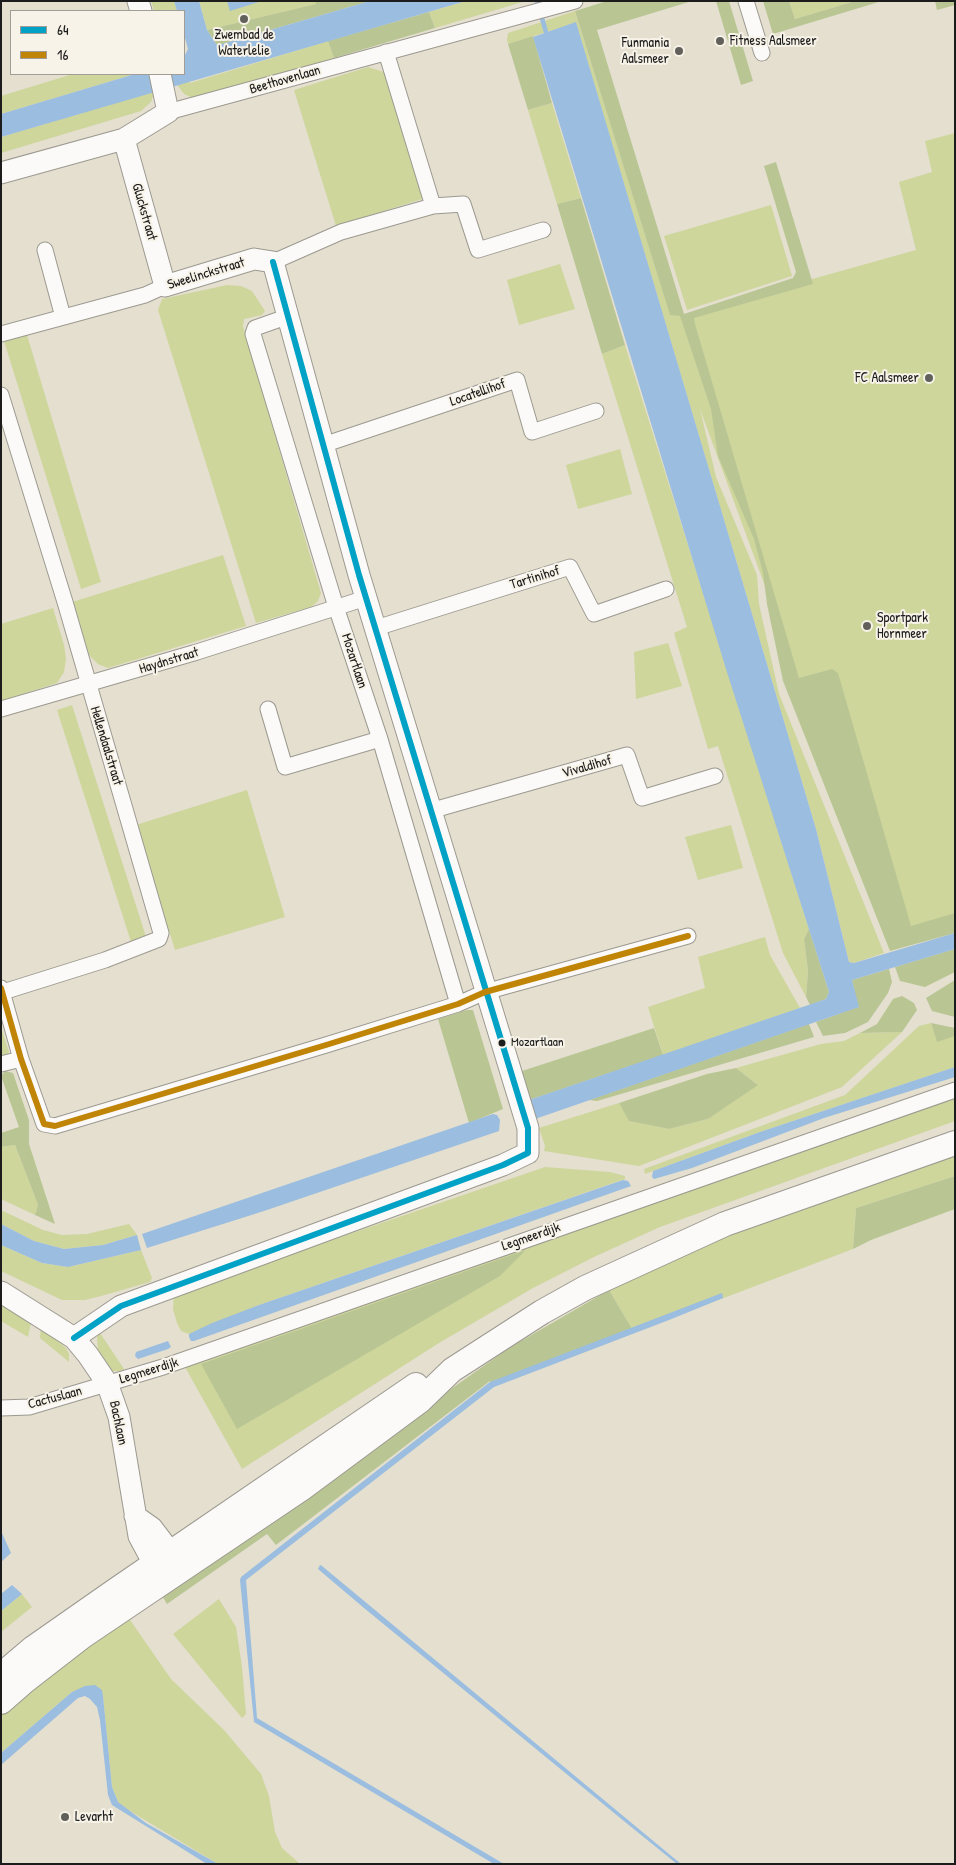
<!DOCTYPE html>
<html>
<head>
<meta charset="utf-8">
<style>
	body { margin:0 }
	#map { position:relative; width:956px; height:1865px; overflow:hidden; background:#e4dfcf; font-family:"Patrick Hand",sans-serif }
	canvas { display:block }
	.frame { position:absolute; inset:0; border:2px solid #1c1c1c; pointer-events:none }
	.legend { position:absolute; left:10px; top:10px; width:175px; height:65px; box-sizing:border-box; background:#f7f3e8; border:1px solid #9f9d96; margin:0; padding:6px 9px; list-style:none; font-size:15px; color:#1c1c1c }
	.legend li { display:flex; align-items:center; gap:10px; height:25px }
	.legend b { width:25px; border:1px solid #9f9d96 }
</style>
</head>
<body>
<div id="map">
<canvas width="956" height="1865"></canvas>
<div class="frame"></div>
<ul class="legend">
<li><b style="height:6px;background:#01a2c5"></b>64</li>
<li><b style="height:6px;background:#c08407"></b>16</li>
</ul>
</div>
<script>
const ctx = document.querySelector('canvas').getContext('2d');
ctx.lineJoin = 'round';
function fillPath(path, color) { ctx.fillStyle = color; ctx.fill(path, 'evenodd'); }
const poly = rows => new Path2D(rows.map(r => 'M' + r).join(''));
function stroke(path, color, width, dash) { ctx.strokeStyle = color; ctx.lineWidth = width; ctx.lineCap = dash ? 'butt' : 'round'; ctx.setLineDash(dash || []); ctx.stroke(path); }
function drawText(font, color, halo, rows, align = 'center') {
  ctx.font = font + ' "Patrick Hand",sans-serif'; ctx.lineWidth = 4; ctx.setLineDash([]); ctx.textBaseline = 'middle'; ctx.strokeStyle = halo; ctx.fillStyle = color; for (const [text, x, y, turn = 0] of rows) {
    ctx.save(); ctx.translate(x, y); ctx.rotate((+turn || 0) * Math.PI / 180); ctx.textAlign = isNaN(turn) ? turn : align; if (halo) ctx.strokeText(text, 0, 0); ctx.fillText(text, 0, 0); ctx.restore();
  }
}
fillPath(poly([
	[151,1,174,1,177,11,154,11],
	[199,1,330,1,207,30],
	[466,1,526,1,435,28,429,12],
	[789,1,855,1,795,19],
	[575,11,670,314,680,316,916,250,899,182,932,172,925,141,955,133,955,927,896,943,700,409,716,477,757,575,759,604,779,694,884,953,854,963,849,962,816,829,576,23,508,44,507,40,508,33],
	[328,41,334,58,214,96,195,99,184,94,175,82,184,74,190,83],
	[368,67,384,72,426,194,422,199,336,226,294,90],
	[73,74,135,74,1,114,1,96],
	[155,91,151,102,141,111,1,153,1,137],
	[552,103,581,198,557,204,528,110],
	[771,205,792,276,687,310,664,236],
	[560,264,575,309,519,325,507,280],
	[227,285,241,286,252,291,265,311,262,315,244,319,243,326,321,593,318,601,311,607,256,623,158,310,162,299],
	[27,335,101,582,81,589,4,341],
	[625,345,809,929,804,939,808,971,806,997,783,953,718,746,708,749,674,633,687,627,602,354],
	[620,449,632,494,578,509,566,465],
	[223,555,246,626,108,668,98,664,90,656,81,641,69,603],
	[53,608,64,645,66,659,64,672,57,683,1,701,1,624],
	[668,643,682,686,636,699,634,652],
	[72,705,147,940,132,945,57,710],
	[247,790,285,917,175,950,136,825],
	[731,825,743,868,698,880,685,837],
	[765,937,770,955,800,1008,663,1055,648,1007,705,988,698,957],
	[931,1023,937,1041,955,1036,955,1067,760,1132,645,1174,644,1169,845,1095,919,1026],
	[1,1027,9,1052,4,1059,1,1059],
	[902,1032,842,1087,639,1166,544,1151,545,1146,539,1128,619,1103,630,1121,669,1129,708,1119,757,1084,736,1068,821,1044,844,1041,860,1033],
	[955,1096,955,1121,660,1227,596,1256,533,1288,439,1343,242,1469,185,1367],
	[15,1145,38,1205,35,1215,1,1199,1,1147],
	[955,1155,955,1176,856,1208,853,1249,634,1332,609,1290,681,1253],
	[545,1167,610,1172,625,1176,625,1179,259,1305,189,1334,181,1331,177,1323,173,1309,174,1294],
	[1,1210,43,1230,62,1235,87,1234,129,1224,137,1235,103,1245,64,1249,34,1241,1,1224],
	[1,1245,42,1263,68,1267,141,1250,152,1278,150,1282,101,1296,85,1300,62,1300,1,1271],
	[1,1302,31,1322,28,1337,1,1321],
	[41,1327,66,1348,69,1354,69,1362,40,1338],
	[100,1333,124,1369,123,1371,112,1371,98,1351,97,1337],
	[22,1594,32,1607,1,1632,1,1611],
	[219,1599,236,1627,242,1667,246,1714,242,1718,173,1634],
	[128,1617,171,1679,224,1730,261,1774,269,1796,275,1832,282,1848,300,1864,218,1864,125,1808,118,1802,112,1787,103,1696,72,1692,1,1753,1,1714]
]), '#ced69c');
fillPath(poly([
	[315,1,370,1,222,44,216,44,207,30,316,4],
	[607,1,692,1,597,30,684,314,793,278,796,272,764,166,776,162,813,284,694,318,695,324,799,678,832,669,838,673,911,926,955,913,955,933,890,951,783,681,767,604,763,573,754,539,718,456,711,409,680,316,670,315,575,11],
	[716,1,729,1,753,81,741,85],
	[763,1,789,1,795,19,855,1,882,1,773,34],
	[935,1,955,1,955,5,937,10],
	[429,12,435,28,334,58,328,41],
	[533,36,552,103,528,110,508,44],
	[581,198,625,345,602,354,557,204],
	[809,929,829,992,826,999,810,1005,806,997,808,971,804,939],
	[955,949,955,972,925,987,900,981,895,967],
	[889,969,892,982,888,993,868,1022,845,1033,823,1036,816,1022,858,1007,852,980],
	[955,980,955,1017,932,1011,926,998],
	[902,996,914,1003,917,1010,902,1032,860,1033,877,1024,893,999],
	[467,1010,473,1010,503,1109,469,1123,438,1019],
	[931,1023,955,1028,955,1036,937,1042],
	[809,1024,814,1037,597,1101,589,1100],
	[654,1028,663,1055,529,1100,522,1071],
	[736,1068,758,1085,708,1119,669,1129,629,1121,619,1103,707,1074],
	[5,1071,13,1073,29,1120,29,1144,55,1224,35,1215,38,1205,15,1145,1,1147,1,1133,19,1127,1,1076],
	[955,1176,955,1209,871,1240,853,1249,856,1208],
	[526,1250,500,1276,237,1429,201,1364],
	[609,1290,634,1332,492,1385,490,1381,276,1545,267,1534,167,1604,161,1594,509,1348]
]), '#b9c694');
fillPath(poly([
	[174,1,199,1,207,30,216,44,222,44,370,1,466,1,1,137,1,114,135,74,184,74,184,57,188,49,184,34,184,11,177,11],
	[227,1,262,1,230,11],
	[576,22,816,829,849,962,854,963,955,933,955,949,852,980,859,1007,535,1119,529,1100,826,999,829,992,726,669,533,37],
	[955,1067,955,1077,824,1118,692,1168,654,1179,652,1177,653,1171,760,1132],
	[493,1114,497,1115,500,1120,499,1131,264,1211,147,1248,142,1234],
	[623,1180,628,1181,631,1186,194,1341,191,1341,189,1337,189,1334,212,1323,259,1305],
	[1,1224,34,1241,64,1249,103,1245,137,1235,141,1250,68,1267,42,1263,1,1245],
	[722,1293,723,1298,669,1320,494,1387,246,1580,257,1718,504,1864,494,1864,254,1722,240,1580,241,1577,490,1382],
	[168,1341,171,1347,168,1349,138,1359,135,1356,136,1352],
	[1,1531,11,1553,1,1562],
	[320,1565,322,1566,681,1864,677,1864,630,1826,364,1608,318,1569],
	[12,1585,22,1594,1,1611,1,1594],
	[95,1685,102,1690,103,1696,112,1787,118,1802,146,1823,218,1864,207,1864,112,1805,108,1795,100,1720,97,1707,90,1699,85,1696,78,1698,1,1765,1,1753,44,1716,72,1692,85,1686]
]), '#9abde0');
stroke(poly([
	[537,1,546,32]
]), '#9abde0', 4.5);
const street = poly([
	[746,1,762,53],
	[386,52,433,206],
	[168,112,575,1],
	[45,250,63,317],
	[273,262,341,232,433,206,463,204,478,250,543,230],
	[289,316,255,328,253,334,336,607,380,739,458,1004],
	[1,334,145,295,165,286],
	[1,395,65,602,161,933,159,939,105,960,3,992],
	[323,445,517,380,532,432,596,411],
	[376,628,570,567,594,614,666,589],
	[1,709,197,652,366,598],
	[268,709,285,767,380,739],
	[430,811,627,755,642,798,715,776],
	[1,988,21,1059,44,1124,55,1126,326,1045,458,1004,485,992,688,936],
	[1,1064,21,1059],
	[1,1408,29,1407,163,1367,955,1090]
]);
const secondary = poly([
	[138,1,141,11],
	[1,173,124,139,168,112,160,74],
	[1,1292,74,1338,88,1355,107,1383,119,1417,139,1536,154,1564,169,1571],
	[74,1338,121,1306,503,1165,528,1153,528,1128,359,575,273,262,254,259,165,286,124,139],
	[135,1516,152,1528,171,1553,174,1568]
]);
const primary = poly([
	[1,1675,33,1648,116,1590,416,1385],
	[1,1702,25,1681,83,1636,301,1489,421,1400,452,1370,542,1312,585,1288,725,1224,955,1143]
]);
stroke(street, '#9c9990', 17);
stroke(secondary, '#9c9990', 23);
stroke(primary, '#9c9990', 26);
stroke(street, '#fbfaf8', 15);
stroke(secondary, '#fbfaf8', 21);
stroke(primary, '#fbfaf8', 24);
stroke(poly([
	[74,1338,121,1306,503,1165,528,1153,528,1128,359,575,273,262]
]), '#01a2c5', 6);
stroke(poly([
	[1,988,21,1059,44,1124,55,1126,326,1045,458,1004,485,992,688,936]
]), '#c08407', 6);
for (const [x, y, r, color] of [
	[244,19,5,"#62605b"],
	[720,41,5,"#62605b"],
	[679,51,5,"#62605b"],
	[929,378,5,"#62605b"],
	[867,626,5,"#62605b"],
	[502,1043,4.5,"#1c1c1c"],
	[65,1817,5,"#62605b"]
]) { const dot = new Path2D(); dot.arc(x, y, r, 0, 2 * Math.PI); ctx.fillStyle = color; ctx.fill(dot); stroke(dot, '#f7f3e8', 2); }
drawText('13px', '#1c1c1c', '#f7f3e8', [
	["Mozartlaan",511,1043]
], 'left');
drawText('14px', '#1c1c1c', '#f7f3e8', [
	["Zwembad de",244,35,"center"],
	["Waterlelie",244,51,"center"],
	["Fitness Aalsmeer",730,41],
	["Funmania",669,43,"right"],
	["Aalsmeer",669,59,"right"],
	["FC Aalsmeer",919,378,"right"],
	["Sportpark",877,618],
	["Hornmeer",877,634],
	["Levarht",75,1817]
], 'left');
drawText('14px', '#1c1c1c', '#f7f3e8', [
	["Beethovenlaan",285,80,-16],
	["Gluckstraat",144,212,74],
	["Sweelinckstraat",206,274,-17],
	["Locatellihof",478,393,-19],
	["Tartinihof",535,578,-17],
	["Haydnstraat",169,661,-17],
	["Mozartlaan",354,661,72],
	["Hellendaalstraat",106,746,73],
	["Vivaldihof",587,767,-16],
	["Legmeerdijk",531,1237,-19],
	["Legmeerdijk",149,1371,-17],
	["Cactuslaan",55,1398,-15],
	["Bachlaan",118,1423,78]
]);
</script>
</body>
</html>
